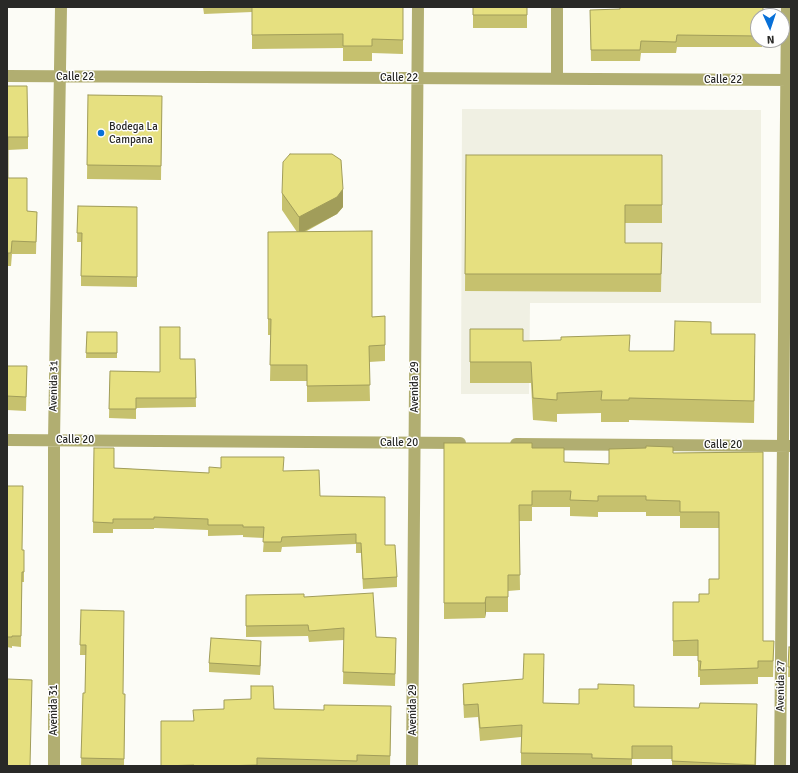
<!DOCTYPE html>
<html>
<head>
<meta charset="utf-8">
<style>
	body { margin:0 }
	#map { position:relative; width:798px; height:773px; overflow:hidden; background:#fcfcf6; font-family:Signika,sans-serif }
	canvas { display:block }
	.frame { position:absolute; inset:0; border:8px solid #292927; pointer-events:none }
	.north { position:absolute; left:750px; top:8px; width:40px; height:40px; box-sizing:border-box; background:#fff; border:1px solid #a9a9a9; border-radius:50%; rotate:177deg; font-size:11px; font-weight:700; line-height:16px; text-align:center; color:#292927 }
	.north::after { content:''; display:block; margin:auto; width:14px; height:18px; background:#0870d8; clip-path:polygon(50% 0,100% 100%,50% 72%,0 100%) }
</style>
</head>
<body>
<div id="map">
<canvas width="798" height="773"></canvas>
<div class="frame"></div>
<div class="north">N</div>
</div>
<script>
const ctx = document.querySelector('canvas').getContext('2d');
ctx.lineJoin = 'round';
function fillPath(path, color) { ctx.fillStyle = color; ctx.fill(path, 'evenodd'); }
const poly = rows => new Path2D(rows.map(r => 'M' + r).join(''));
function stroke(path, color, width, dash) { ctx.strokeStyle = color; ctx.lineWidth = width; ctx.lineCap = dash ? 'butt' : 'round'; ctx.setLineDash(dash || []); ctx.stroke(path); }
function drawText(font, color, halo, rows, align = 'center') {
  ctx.font = font + ' Signika,sans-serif'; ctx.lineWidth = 3; ctx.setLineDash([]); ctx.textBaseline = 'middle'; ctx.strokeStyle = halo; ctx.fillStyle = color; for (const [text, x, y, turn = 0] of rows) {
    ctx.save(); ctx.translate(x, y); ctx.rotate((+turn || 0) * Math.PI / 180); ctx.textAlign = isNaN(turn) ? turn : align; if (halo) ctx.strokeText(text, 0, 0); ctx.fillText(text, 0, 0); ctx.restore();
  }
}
fillPath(poly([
	[462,109,761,110,761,303,530,303,529,394,461,394]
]), '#f0f0e3');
stroke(poly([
	[7,76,791,80],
	[557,79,557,7],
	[7,440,460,443],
	[516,444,791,446],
	[54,766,54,440,61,7],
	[412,766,418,7],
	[780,766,787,7]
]), '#b1ae71', 12);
fillPath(poly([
	[203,7,403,7,403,54,372,53,372,61,343,61,343,48,252,49,252,12,204,14],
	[473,7,527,7,527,28,473,28],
	[590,10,758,16,758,40,763,40,762,47,677,47,676,53,641,53,640,61,591,61],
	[7,83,7,86,28,137,28,149,8,150,8,178,27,211,37,212,36,254,12,254,11,266,8,266,7,287],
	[88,95,162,96,161,180,87,179],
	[466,155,662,155,662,223,625,223,625,243,662,243,661,292,465,291],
	[282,193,343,207,337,214,305,232,372,317,385,316,385,361,369,362,370,401,307,402,307,381,270,381,271,335,268,335,268,232,297,232,282,210],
	[78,206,137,207,137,287,81,286,81,242,77,242],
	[470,329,523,341,630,351,674,351,711,334,755,356,754,423,629,420,629,422,601,422,601,413,557,414,557,422,533,420,531,383,470,383],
	[87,332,117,332,117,358,86,358],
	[195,359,196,407,136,408,136,419,109,418,110,371,160,372],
	[7,366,27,366,26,411,7,410],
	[444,443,564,462,609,464,673,453,763,452,763,641,774,641,773,677,758,677,758,684,700,685,700,677,698,677,698,656,673,656,673,602,699,602,709,594,719,579,719,528,680,528,680,516,646,516,646,512,598,512,598,517,570,516,570,507,532,507,532,521,519,521,520,590,508,591,508,612,486,612,485,618,444,619],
	[94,448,114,468,209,473,284,471,320,496,385,545,397,577,397,587,363,589,361,553,356,553,356,544,282,547,281,552,263,552,264,538,243,537,243,535,208,536,208,530,154,528,154,529,113,529,113,533,93,533],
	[7,486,22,550,24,550,24,582,22,582,21,647,12,646,12,648,7,647],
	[246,595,304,597,396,649,395,686,343,684,344,640,309,642,308,636,246,637],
	[81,610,123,694,125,694,124,766,81,766,83,693,85,693,86,655,80,655],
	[789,647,791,647,791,677,788,677],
	[261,651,260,675,209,672,209,663],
	[544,667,543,703,634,707,757,717,756,766,672,766,672,759,632,759,632,766,521,766,521,737,480,741,478,717,464,718,463,697,463,684,523,679],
	[251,686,274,709,391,720,390,766,161,766,161,721,193,721,224,709,251,699]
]), '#c6c16e');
fillPath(poly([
	[343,189,343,207,337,214,299,234,299,217],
	[486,597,486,612,485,618,485,603],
	[261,641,261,651,260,675,260,666]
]), '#a19d5a');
const building = poly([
	[252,7,403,7,403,40,372,39,372,46,343,46,343,34,252,35,252,7],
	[473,7,527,7,527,15,473,15,473,7],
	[620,7,763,7,763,16,758,16,758,36,677,35,676,42,641,41,640,50,591,50,590,10,620,9,620,7],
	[7,83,7,86,27,86,28,137,8,137,8,178,27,178,27,211,37,212,36,242,12,241,11,253,8,253,7,275,7,83],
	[88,95,162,96,161,166,87,165,88,95],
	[290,154,332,154,341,160,343,189,337,197,299,217,282,193,283,162,290,154],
	[466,155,662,155,662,205,625,205,625,243,662,243,661,274,465,274,466,155],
	[78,206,137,207,137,277,81,276,82,233,77,233,78,206],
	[372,231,372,317,385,316,385,345,369,346,370,385,307,386,307,365,270,365,271,319,268,319,268,232,372,231],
	[675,321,711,322,711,334,755,334,754,401,629,398,629,400,601,400,602,391,557,393,557,400,533,398,531,362,470,362,470,329,523,329,523,341,561,340,561,337,630,335,629,351,674,351,675,321],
	[160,327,180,327,180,359,195,359,196,398,136,398,136,409,109,409,110,371,160,372,160,327],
	[87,332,117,332,117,353,86,353,87,332],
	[7,366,27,366,26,397,7,396,7,366],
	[444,443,532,443,532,448,564,448,564,462,609,464,609,449,646,448,646,446,673,447,673,453,763,452,763,641,774,641,773,661,758,661,758,668,700,670,701,661,698,661,698,640,673,641,673,602,699,602,699,594,709,594,709,579,719,579,719,512,680,512,680,501,646,500,646,496,598,496,598,501,570,500,571,491,532,491,532,505,519,505,520,575,508,575,508,597,486,597,485,603,444,603,444,443],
	[94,448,114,448,114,468,209,473,209,467,221,468,221,457,284,457,283,471,319,470,320,496,385,497,385,545,395,545,397,577,363,579,361,543,356,543,356,534,282,537,281,542,263,542,264,527,243,527,243,525,208,525,208,519,154,517,154,519,113,519,113,523,93,522,94,448],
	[7,486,23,486,22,550,24,550,24,572,22,572,21,636,12,636,12,637,7,637,7,486],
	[373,593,376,637,396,638,395,674,343,672,344,628,309,631,308,625,246,626,246,595,304,594,304,597,373,593],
	[81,610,124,611,123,694,125,694,124,759,81,758,83,693,85,693,86,645,80,645,81,610],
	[211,638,261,641,260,666,209,663,211,638],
	[789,647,791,647,791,667,788,667,789,647],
	[524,654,544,654,543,703,579,704,579,689,598,689,598,684,634,685,634,707,699,708,700,703,757,704,755,765,672,761,672,746,632,746,632,759,592,758,592,754,521,753,522,725,480,728,478,704,464,705,463,684,523,679,524,654],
	[7,679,32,680,30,766,7,766,7,679],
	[251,686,273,686,274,709,324,710,324,705,391,706,390,756,357,755,357,761,257,758,257,765,221,766,194,766,194,765,161,766,161,721,194,721,193,710,224,709,224,700,251,699,251,686]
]);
fillPath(building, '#e6e080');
stroke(building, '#a19d5a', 1);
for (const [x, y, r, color] of [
	[101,133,4,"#0870d8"]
]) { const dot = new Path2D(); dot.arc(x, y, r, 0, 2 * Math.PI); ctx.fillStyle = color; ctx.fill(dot); stroke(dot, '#fff', 1.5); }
drawText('11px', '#292927', '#fff', [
	["Calle 22",75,77],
	["Calle 22",399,78],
	["Calle 22",723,80],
	["Avenida 31",54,386,-89],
	["Avenida 29",415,387,-90],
	["Calle 20",75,440],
	["Calle 20",399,443],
	["Calle 20",723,445],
	["Avenida 27",781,686,-89],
	["Avenida 31",54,710,-90],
	["Avenida 29",413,710,-90]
]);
drawText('11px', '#292927', '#fff', [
	["Bodega La",109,127],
	["Campana",109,140]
], 'left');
</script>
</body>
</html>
